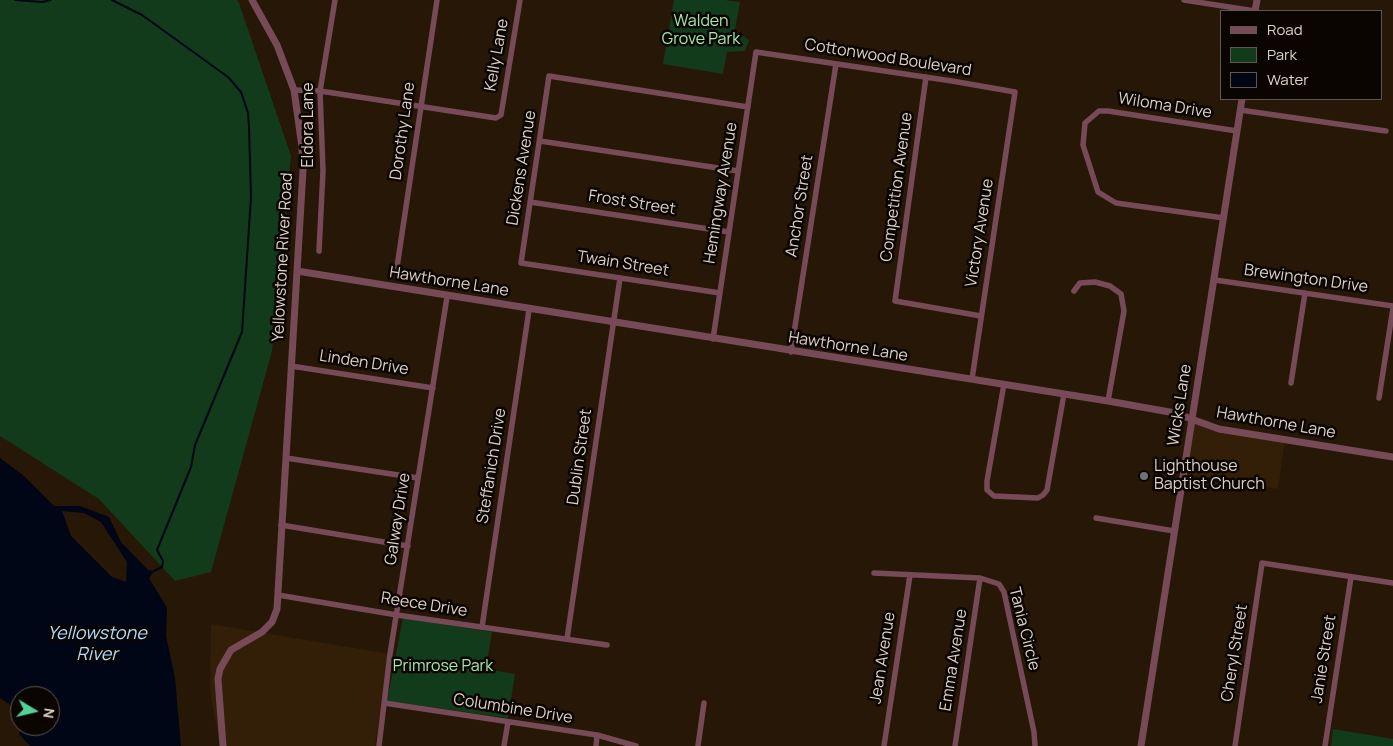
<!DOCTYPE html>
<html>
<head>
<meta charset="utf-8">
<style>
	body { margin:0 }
	#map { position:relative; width:1393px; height:746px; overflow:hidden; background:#271706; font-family:Manrope,sans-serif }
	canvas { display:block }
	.legend { position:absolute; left:1220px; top:10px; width:162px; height:90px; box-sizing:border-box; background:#0b0501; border:1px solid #5f5750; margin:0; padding:6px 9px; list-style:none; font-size:15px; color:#ddd2c7 }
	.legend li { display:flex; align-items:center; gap:10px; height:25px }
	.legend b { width:25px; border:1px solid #5f5750 }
	.north { position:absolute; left:10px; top:686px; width:50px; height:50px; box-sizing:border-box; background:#0b0501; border:1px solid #5f5750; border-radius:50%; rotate:99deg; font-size:14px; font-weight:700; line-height:20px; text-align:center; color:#ddd2c7 }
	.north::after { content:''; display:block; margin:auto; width:18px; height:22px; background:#4fd399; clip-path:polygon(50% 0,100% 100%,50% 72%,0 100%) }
</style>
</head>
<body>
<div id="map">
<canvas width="1393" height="746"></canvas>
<ul class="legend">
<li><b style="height:6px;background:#774a57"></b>Road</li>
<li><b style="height:14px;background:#123b1c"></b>Park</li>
<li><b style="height:14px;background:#000615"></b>Water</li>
</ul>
<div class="north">N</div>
</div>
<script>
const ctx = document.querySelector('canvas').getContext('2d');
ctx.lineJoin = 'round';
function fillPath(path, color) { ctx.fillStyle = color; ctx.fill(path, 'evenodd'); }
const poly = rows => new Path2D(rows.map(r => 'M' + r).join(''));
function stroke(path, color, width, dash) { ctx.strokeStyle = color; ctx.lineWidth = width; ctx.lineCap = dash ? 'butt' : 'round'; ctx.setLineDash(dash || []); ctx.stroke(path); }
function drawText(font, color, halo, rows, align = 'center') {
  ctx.font = font + ' Manrope,sans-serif'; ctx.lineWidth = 5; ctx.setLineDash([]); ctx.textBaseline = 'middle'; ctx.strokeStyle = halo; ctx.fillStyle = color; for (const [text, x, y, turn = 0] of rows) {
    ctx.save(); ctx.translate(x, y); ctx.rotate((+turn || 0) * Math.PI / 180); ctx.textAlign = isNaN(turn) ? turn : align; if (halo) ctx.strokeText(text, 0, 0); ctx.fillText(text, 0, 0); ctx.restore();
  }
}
fillPath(poly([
	[1192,418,1205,425,1285,440,1278,489,1183,474],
	[211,624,390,654,375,746,220,746,210,692]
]), '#331f07');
fillPath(poly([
	[0,0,237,0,239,3,291,156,272,351,211,572,175,581,99,499,0,436],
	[674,0,725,0,740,2,735,30,749,40,745,51,727,52,723,74,663,64],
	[403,618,492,632,486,669,515,674,508,718,387,701],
	[1333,729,1393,739,1393,746,1331,746]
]), '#123b1c');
fillPath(poly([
	[0,458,24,476,54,506,80,506,109,517,121,542,148,570,154,571,149,578,167,608,166,636,175,678,181,746,30,746,19,734,22,726,50,726,50,696,20,696,20,722,9,704,0,698],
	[62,511,84,513,101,522,127,562,126,582,112,577,71,536]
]), '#000615');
stroke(poly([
	[15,0,42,2,51,0],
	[112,0,142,15,228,77,241,92,248,113,249,127,251,197,242,332,195,445,191,467,157,550,163,561,162,567,154,571]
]), '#000615', 2);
stroke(poly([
	[1184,0,1255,11],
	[926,77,895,301,981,316],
	[294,90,320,91,496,118,501,115,520,0],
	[1240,110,1386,131],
	[540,141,738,171],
	[530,202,729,232],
	[1224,218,1116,203,1098,192,1083,145,1085,123,1099,111,1108,111,1237,131],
	[319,251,323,171,320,91,335,0],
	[397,267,437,0],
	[1215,280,1393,306],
	[1074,291,1080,283,1095,282,1110,286,1121,294,1124,311,1108,401],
	[720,293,521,263,549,76,748,107],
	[713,339,756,52,952,81,1015,92,972,379],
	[791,352,836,64],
	[291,366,433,388],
	[1291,383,1305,293],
	[1004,384,987,481,987,490,994,496,1038,498,1043,495,1047,490,1064,394],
	[1379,398,1393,308],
	[286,458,418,478],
	[1096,518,1174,531],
	[281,525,408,546],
	[874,573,980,578,999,584,1004,592,1034,732,1035,746],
	[278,595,397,615,607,645],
	[482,627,529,310],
	[567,639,620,278],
	[384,703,597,735,636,746],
	[379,746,390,654,447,297],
	[504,746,508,722],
	[596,746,597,735],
	[698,746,704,703],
	[884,746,910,575],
	[955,746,980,578],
	[1235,746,1262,563,1393,583],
	[1325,746,1351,577]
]), '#774a57', 5.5);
stroke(poly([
	[1255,11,1257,0],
	[297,271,1108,401,1175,413,1219,429,1393,457],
	[223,746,218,679,220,669,231,650,262,632,272,622,277,609,303,170,302,147,294,90,277,45,252,0],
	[1141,746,1242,99]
]), '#774a57', 7);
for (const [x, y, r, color] of [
	[1144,476,5,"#6b7280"]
]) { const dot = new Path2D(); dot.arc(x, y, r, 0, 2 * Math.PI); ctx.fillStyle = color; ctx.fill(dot); stroke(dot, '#0b0501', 2); }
drawText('16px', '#a2e9ac', '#0b0501', [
	["Walden",701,22],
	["Grove Park",701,40],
	["Primrose Park",443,667]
]);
drawText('16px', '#ddd2c7', '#0b0501', [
	["Kelly Lane",497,55,-80],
	["Cottonwood Boulevard",888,58,9],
	["Wiloma Drive",1165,106,9],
	["Eldora Lane",309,125,-90],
	["Dorothy Lane",403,131,-82],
	["Dickens Avenue",522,168,-81],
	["Competition Avenue",897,187,-82],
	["Hemingway Avenue",721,193,-81],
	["Frost Street",632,203,9],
	["Anchor Street",800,206,-81],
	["Victory Avenue",980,233,-81],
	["Yellowstone River Road",283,257,-87],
	["Twain Street",623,264,9],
	["Brewington Drive",1306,279,8],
	["Hawthorne Lane",449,282,9],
	["Hawthorne Lane",848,347,9],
	["Linden Drive",364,363,9],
	["Wicks Lane",1180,405,-81],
	["Hawthorne Lane",1276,423,10],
	["Dublin Street",580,457,-82],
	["Steffanich Drive",492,466,-81],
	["Galway Drive",398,519,-81],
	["Reece Drive",424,605,9],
	["Tania Circle",1024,629,76],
	["Cheryl Street",1235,653,-81],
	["Jean Avenue",883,658,-81],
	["Janie Street",1324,659,-81],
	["Emma Avenue",954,660,-81],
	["Columbine Drive",513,709,9]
]);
drawText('16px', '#ddd2c7', '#0b0501', [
	["Lighthouse",1154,467],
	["Baptist Church",1154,485]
], 'left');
drawText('italic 18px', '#b0dbfd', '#0b0501', [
	["Yellowstone",97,634],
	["River",97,655]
]);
</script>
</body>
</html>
